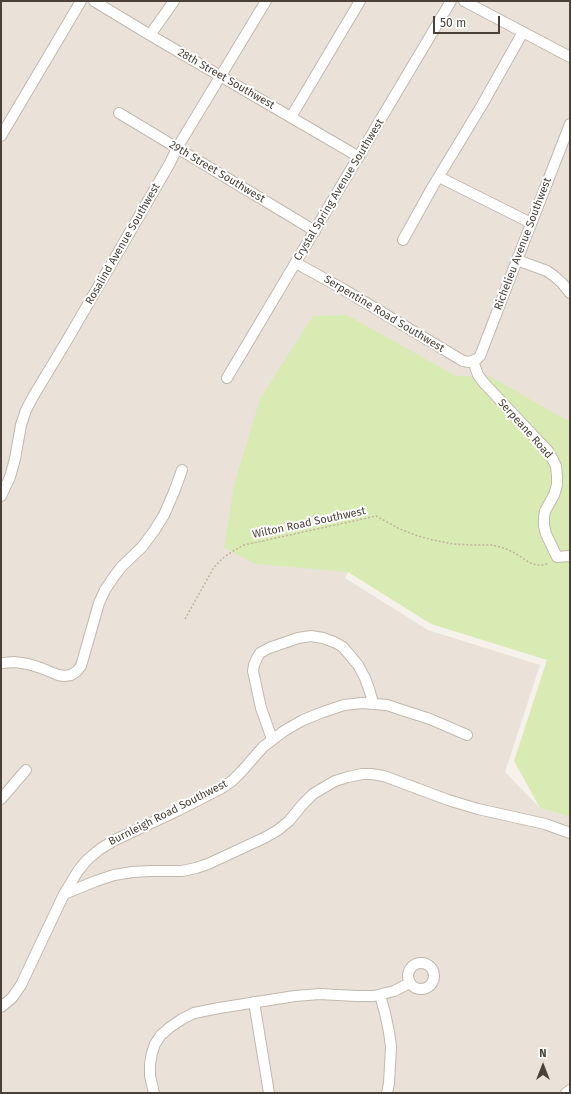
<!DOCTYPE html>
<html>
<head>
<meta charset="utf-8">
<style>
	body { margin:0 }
	#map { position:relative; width:571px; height:1094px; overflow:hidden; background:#f6f1eb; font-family:"Fira Sans",sans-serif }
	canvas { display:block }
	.frame { position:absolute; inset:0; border:2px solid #4b4138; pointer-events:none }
	.north { position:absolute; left:523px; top:1046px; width:40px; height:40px; -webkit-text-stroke:3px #fff; paint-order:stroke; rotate:0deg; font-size:11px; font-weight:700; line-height:16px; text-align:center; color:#4b4138 }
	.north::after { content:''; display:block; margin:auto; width:14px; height:18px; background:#4b4138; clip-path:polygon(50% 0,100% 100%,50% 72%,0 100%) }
	.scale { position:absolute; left:433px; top:16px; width:67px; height:18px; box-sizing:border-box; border:2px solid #4b4138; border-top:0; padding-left:5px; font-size:12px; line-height:14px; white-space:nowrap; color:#4b4138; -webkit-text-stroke:3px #fff; paint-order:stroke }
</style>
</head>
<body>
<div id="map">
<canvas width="571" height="1094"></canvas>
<div class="frame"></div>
<div class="north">N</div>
<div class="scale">50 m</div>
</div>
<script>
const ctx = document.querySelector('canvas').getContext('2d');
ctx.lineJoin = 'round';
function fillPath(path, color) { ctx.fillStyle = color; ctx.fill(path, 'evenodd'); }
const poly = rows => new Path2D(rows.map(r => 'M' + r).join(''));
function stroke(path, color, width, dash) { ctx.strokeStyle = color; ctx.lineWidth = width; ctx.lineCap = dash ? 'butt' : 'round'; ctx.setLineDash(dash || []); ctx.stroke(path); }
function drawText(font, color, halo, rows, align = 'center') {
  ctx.font = font + ' "Fira Sans",sans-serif'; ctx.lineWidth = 4; ctx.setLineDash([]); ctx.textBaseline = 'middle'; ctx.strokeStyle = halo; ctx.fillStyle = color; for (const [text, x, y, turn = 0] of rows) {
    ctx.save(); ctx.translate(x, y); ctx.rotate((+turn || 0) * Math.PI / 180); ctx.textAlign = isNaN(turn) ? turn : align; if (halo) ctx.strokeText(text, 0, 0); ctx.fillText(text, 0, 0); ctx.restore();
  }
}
fillPath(poly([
	[1,1,570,1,570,550,381,511,345,578,428,630,540,665,505,772,540,808,570,817,570,1093,1,1093]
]), '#eae2d9');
fillPath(poly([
	[347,315,456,376,491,377,570,422,570,817,540,808,514,761,547,660,431,624,348,572,255,564,224,547,234,485,260,399,313,316]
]), '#d8ebb3');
const minor = poly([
	[94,1,150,35,359,157],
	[464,1,570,57],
	[150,35,174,1],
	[119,113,315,231],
	[291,117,360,1],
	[1,136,81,1],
	[439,177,531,223],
	[403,240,433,186,482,105,523,32],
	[517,260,547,271,554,276,562,283,570,293],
	[296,263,343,289,463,361,469,362,477,359,480,356,482,351,517,260,570,124],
	[473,361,478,375,484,383,530,432,548,451,552,458,556,466,557,476,557,485,554,495,545,511,544,517,544,526,546,534,557,557,570,556],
	[227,378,451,1],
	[1,496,10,477,15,459,21,425,26,410,34,395,66,342,170,163,177,148,266,1],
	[1,663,15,662,28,664,41,668,58,675,64,676,71,675,77,671,81,666,99,603,105,590,113,578,122,566,142,547,154,531,164,515,174,492,182,470],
	[272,739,261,708,253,671,254,665,257,658,260,653,269,648,298,638,311,636,323,638,334,642,343,647,358,665,365,678,370,692,373,703],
	[1,799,26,770],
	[64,894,96,881,114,875,132,872,151,871,182,871,196,868,208,864,266,837,278,830,289,821,303,804,313,794,323,788,335,781,348,777,362,774,371,774,384,776,448,800,478,809,545,824,570,833],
	'408 976a13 13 0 1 1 26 0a13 13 0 1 1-26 0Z',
	[380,995,385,1013,389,1032,391,1047,389,1083,387,1093],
	[254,1002,269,1093],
	[1,1007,12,998,21,985,64,894,78,871,87,860,100,849,115,840,179,810,220,789,232,781,242,771,263,747,284,731,303,720,323,712,344,705,362,703,387,705,402,710,430,719,467,735],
	[154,1093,150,1076,150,1064,152,1053,155,1044,161,1035,169,1028,182,1019,194,1013,219,1008,295,996,320,994,356,996,374,996,394,991,410,983],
	[566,1093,570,1090]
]);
stroke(minor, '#c2b8ad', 12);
stroke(poly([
	[185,619,214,567,223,558,233,551,244,545,376,516,400,529,418,536,433,540,453,544,472,545,492,545,504,548,515,553,530,563,537,565,544,565,549,563]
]), '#c4b29d', 1.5, [2, 2]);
stroke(minor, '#fff', 10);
drawText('11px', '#4b4138', '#fff', [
	["28th Street Southwest",226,79,30],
	["29th Street Southwest",217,172,31],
	["Crystal Spring Avenue Southwest",339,190,-59],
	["Rosalind Avenue Southwest",123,244,-60],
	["Richelieu Avenue Southwest",523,244,-69],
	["Serpentine Road Southwest",384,314,31],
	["Serpeane Road",525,429,48],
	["Wilton Road Southwest",309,523,-12],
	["Burnleigh Road Southwest",168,813,-27]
]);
</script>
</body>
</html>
